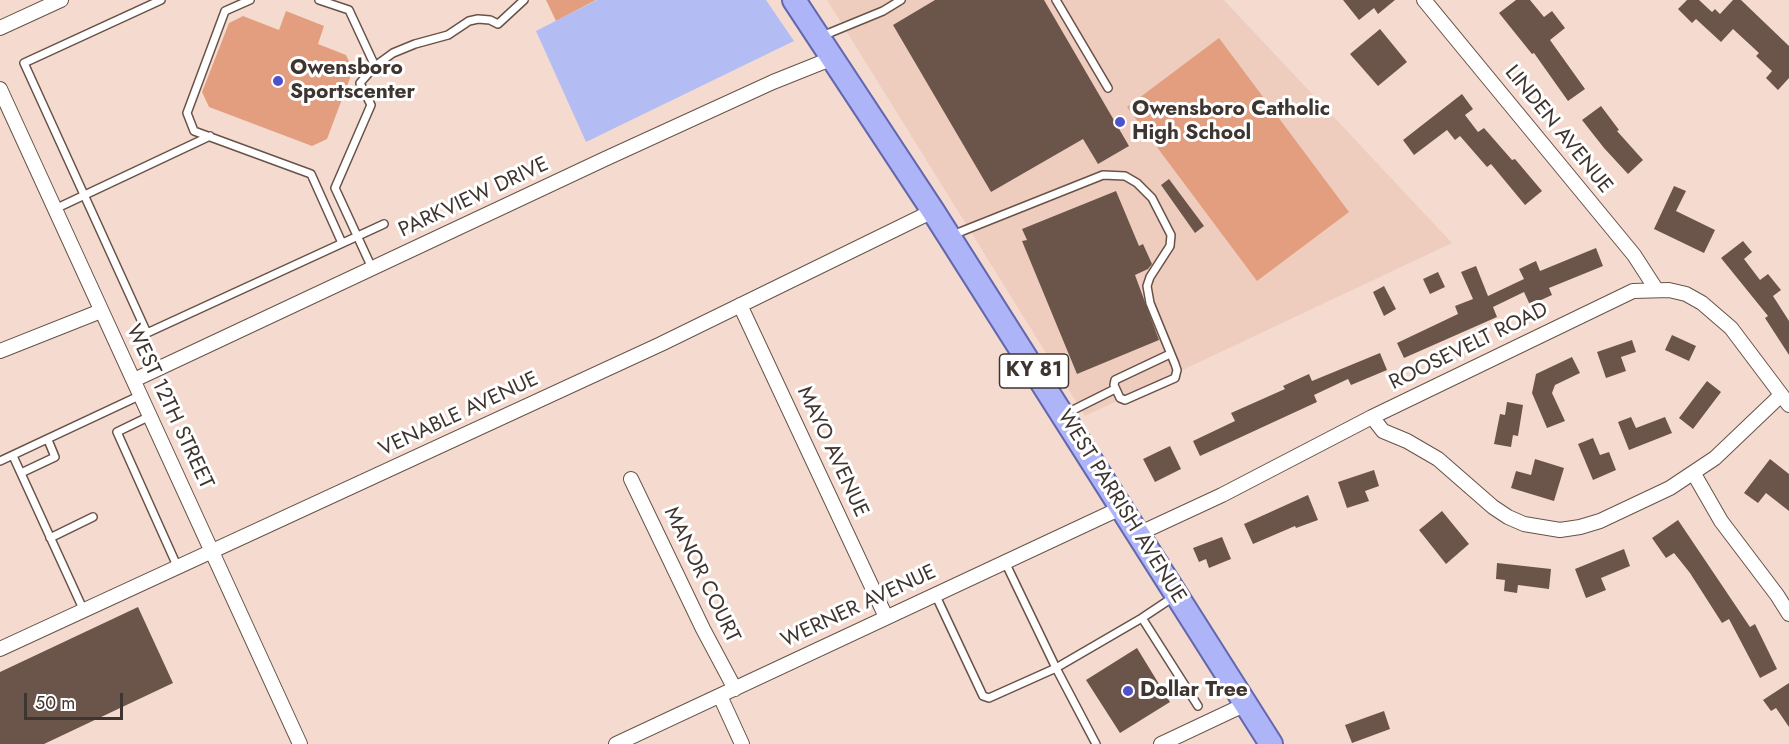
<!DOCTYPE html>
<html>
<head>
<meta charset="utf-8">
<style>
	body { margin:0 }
	#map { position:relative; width:1789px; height:744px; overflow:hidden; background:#f5dbcf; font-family:Jost,sans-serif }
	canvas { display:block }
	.scale { position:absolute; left:24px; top:693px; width:99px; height:27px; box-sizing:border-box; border:3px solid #3f3530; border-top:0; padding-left:8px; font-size:18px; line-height:21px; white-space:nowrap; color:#3f3530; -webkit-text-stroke:4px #fff; paint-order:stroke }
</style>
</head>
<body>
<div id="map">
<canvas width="1789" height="744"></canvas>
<div class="scale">50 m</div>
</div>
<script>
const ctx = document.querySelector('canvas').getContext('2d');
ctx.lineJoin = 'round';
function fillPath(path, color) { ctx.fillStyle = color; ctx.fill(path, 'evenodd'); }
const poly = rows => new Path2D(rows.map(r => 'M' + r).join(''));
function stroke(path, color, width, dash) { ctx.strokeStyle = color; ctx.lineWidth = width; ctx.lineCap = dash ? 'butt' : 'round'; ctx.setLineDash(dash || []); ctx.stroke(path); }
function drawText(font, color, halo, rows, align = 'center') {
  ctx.font = font + ' Jost,sans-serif'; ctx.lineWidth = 6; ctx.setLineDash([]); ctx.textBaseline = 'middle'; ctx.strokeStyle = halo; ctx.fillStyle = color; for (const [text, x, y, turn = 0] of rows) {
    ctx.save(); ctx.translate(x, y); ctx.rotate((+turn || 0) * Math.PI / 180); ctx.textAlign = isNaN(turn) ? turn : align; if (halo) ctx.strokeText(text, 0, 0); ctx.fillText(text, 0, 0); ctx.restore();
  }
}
fillPath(poly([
	[827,0,1224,0,1452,243,1085,416]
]), '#efcdbe');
fillPath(poly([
	[546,0,596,0,556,21],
	[286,11,324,26,318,44,346,55,353,70,327,139,312,146,209,107,202,92,229,23,243,16,279,30],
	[1219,38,1349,212,1257,281,1127,107]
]), '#e39e7f');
fillPath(poly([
	[597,0,766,0,794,41,586,142,536,31]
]), '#b4bdf3');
fillPath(poly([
	[935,0,1044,0,1129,146,1098,164,1083,139,991,192,893,25],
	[1343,0,1395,0,1378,14,1374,8,1359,20],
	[1516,0,1530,0,1544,17,1552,11,1565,28,1550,40,1585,89,1568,101,1534,53,1532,54,1499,13],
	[1687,0,1699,0,1712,12,1715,9,1720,14,1733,0,1741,0,1789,46,1789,78,1778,90,1766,78,1772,71,1756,56,1759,53,1733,29,1721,42,1696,19,1692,23,1678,9],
	[1380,29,1407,62,1378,86,1350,54],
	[1462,94,1473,109,1465,115,1478,132,1484,128,1512,160,1515,159,1542,191,1525,205,1491,164,1487,167,1460,136,1455,140,1447,130,1414,155,1403,140],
	[1601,106,1619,130,1617,131,1643,160,1628,174,1604,148,1582,120],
	[1169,179,1204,226,1195,233,1161,185],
	[1674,186,1686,191,1676,211,1715,230,1704,253,1654,229],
	[1116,191,1139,246,1143,244,1152,264,1148,269,1135,275,1159,340,1077,374,1022,241,1027,240,1022,229],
	[1743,241,1752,252,1744,259,1760,280,1768,274,1781,290,1773,296,1789,321,1789,355,1765,318,1768,316,1721,258],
	[1596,248,1603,266,1549,288,1552,295,1530,305,1524,292,1493,307,1497,317,1404,358,1397,343,1458,314,1455,306,1473,299,1461,272,1476,266,1488,296,1524,279,1519,269,1536,261,1540,271],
	[1438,272,1445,287,1430,294,1423,279],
	[1384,286,1396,309,1384,316,1373,292],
	[1672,335,1696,346,1689,361,1665,350],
	[1632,340,1636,352,1621,357,1626,371,1606,378,1597,352],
	[1380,353,1387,370,1351,385,1348,379,1314,395,1317,402,1200,456,1193,441,1235,421,1231,413,1285,389,1283,386,1309,374,1312,381],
	[1572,357,1580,373,1555,385,1552,393,1565,421,1547,428,1532,393,1536,374],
	[1707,381,1721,392,1693,429,1679,418],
	[1507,402,1523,405,1518,436,1513,435,1511,447,1494,444,1500,414,1505,415],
	[1631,417,1636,428,1665,417,1672,433,1629,450,1618,422],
	[1593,438,1600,455,1609,452,1616,470,1593,480,1578,444],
	[1170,446,1181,469,1155,482,1143,459],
	[1535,459,1564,468,1554,501,1511,488,1516,471,1531,475],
	[1770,459,1789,474,1789,511,1766,493,1758,503,1744,493],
	[1374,470,1379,486,1365,491,1369,501,1347,508,1338,482],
	[1308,495,1318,520,1296,528,1295,526,1253,544,1244,524],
	[1442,511,1469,544,1446,564,1419,530],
	[1678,520,1750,627,1755,624,1777,669,1760,678,1729,619,1722,623,1690,573,1674,553,1666,558,1652,538],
	[1222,537,1231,559,1209,568,1206,559,1199,562,1193,548],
	[1624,549,1630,566,1601,578,1606,590,1586,598,1575,569],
	[1497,563,1551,569,1549,589,1518,585,1517,593,1504,591,1505,580,1496,579],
	[138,607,173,683,44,744,0,744,0,672],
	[1137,648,1170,702,1120,733,1086,680],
	[1789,683,1789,727,1776,708,1771,711,1763,700],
	[1384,711,1390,729,1352,743,1345,725]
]), '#6b554b');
const lane = poly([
	[161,0,24,63,147,333,384,224],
	[250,0,225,11,187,113,194,131,311,174,342,243],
	[319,0,349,10,375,66],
	[1056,0,1108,88],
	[822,36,883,11,901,0],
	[55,209,210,136],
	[952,237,960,232,1103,175,1125,176,1137,183,1152,198,1171,235,1170,246,1150,277,1147,286,1150,303,1175,364,1177,370,1175,378,1125,400,1120,398,1114,385,1115,380,1170,354],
	[372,268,335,188,371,105,360,83,375,66,393,53,415,44,448,35,469,21,478,19,490,20,498,24,524,0],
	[1067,413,1115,389],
	[150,416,117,432,178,568],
	[13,456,84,611],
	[0,461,141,395],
	[21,473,55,457,48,440],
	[50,538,93,517],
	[935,594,983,696,989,698,1056,668,1005,562],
	[1142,618,1198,706],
	[1096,744,1056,668,1142,618,1175,596]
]);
const street = poly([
	[1424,0,1634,255,1656,289],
	[0,28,61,0],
	[0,89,300,744],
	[740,305,886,617],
	[0,351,101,311],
	[134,380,607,158,773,82,833,58],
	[1372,417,1383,431,1407,441,1438,459,1493,507,1508,517,1524,524,1560,530,1580,527,1600,521,1670,488,1715,458,1780,396],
	[1694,474,1721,521,1777,595,1789,614],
	[631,479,703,629,735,689],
	[1138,534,1222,495,1372,417,1633,291,1669,290,1686,294,1702,303,1731,328,1789,405],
	[0,649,661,344,933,211],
	[720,696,742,744],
	[616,744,1121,508],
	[1161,744,1246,704]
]);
const primary = poly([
	[794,0,933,211,1271,744]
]);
stroke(lane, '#685248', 10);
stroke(street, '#685248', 16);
stroke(primary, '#6367ad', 26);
stroke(lane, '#fff', 7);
stroke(street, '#fff', 14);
stroke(primary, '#adb4f7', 22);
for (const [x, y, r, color] of [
	[278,81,6,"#4f53c9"],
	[1120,122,6,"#4f53c9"],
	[1128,691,6,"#4f53c9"]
]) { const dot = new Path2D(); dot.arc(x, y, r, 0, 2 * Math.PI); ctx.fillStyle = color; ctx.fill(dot); stroke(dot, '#fff', 2); }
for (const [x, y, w] of [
	[1034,371,69]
]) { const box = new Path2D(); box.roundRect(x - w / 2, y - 17, w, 34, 4.5); ctx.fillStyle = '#fff'; ctx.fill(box); stroke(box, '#3f3530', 1.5); }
drawText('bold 20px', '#3f3530', null, [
	["KY 81",1034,371]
]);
drawText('bold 21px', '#3f3530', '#fff', [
	["Owensboro",290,69],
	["Sportscenter",290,93],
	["Owensboro Catholic",1132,110],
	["High School",1132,134],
	["Dollar Tree",1140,691]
], 'left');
drawText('21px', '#3f3530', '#fff', [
	["LINDEN AVENUE",1558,130,51],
	["PARKVIEW DRIVE",474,198,-25],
	["ROOSEVELT ROAD",1469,347,-26],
	["WEST 12TH STREET",169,407,65],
	["VENABLE AVENUE",459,415,-25],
	["MAYO AVENUE",832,452,65],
	["WEST PARRISH AVENUE",1121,507,58],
	["MANOR COURT",701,575,64],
	["WERNER AVENUE",859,607,-25]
]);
</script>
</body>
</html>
